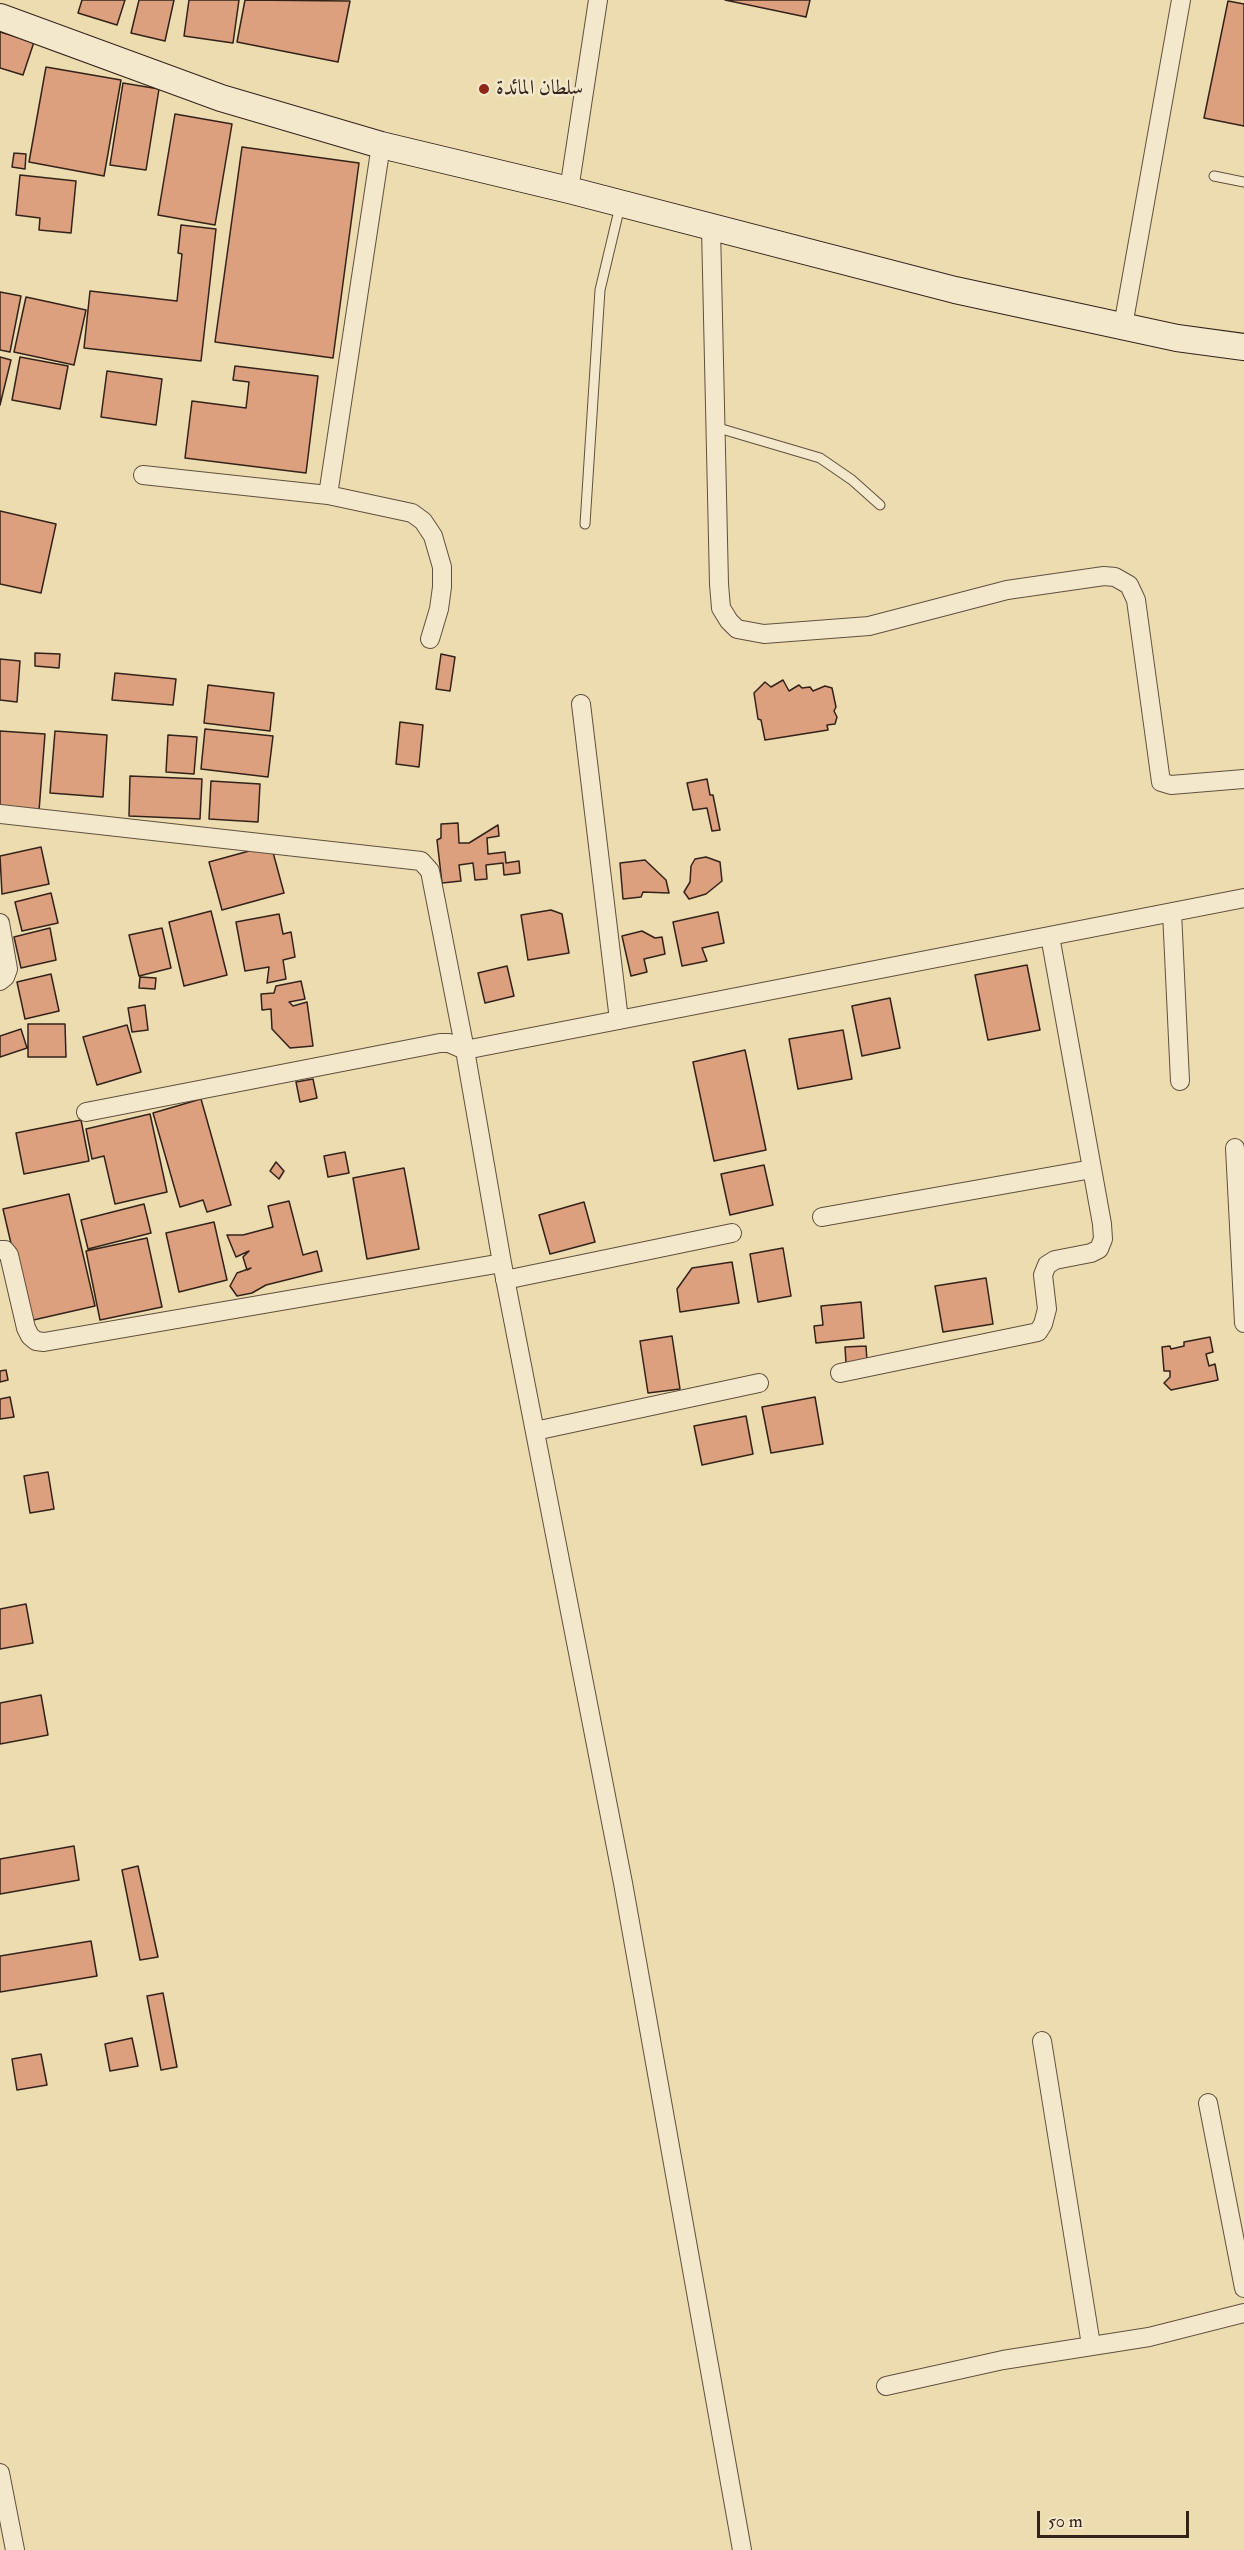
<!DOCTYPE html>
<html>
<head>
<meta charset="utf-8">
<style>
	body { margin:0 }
	#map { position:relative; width:1244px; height:2550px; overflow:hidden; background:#ecdcaf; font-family:"IM FELL Double Pica",serif }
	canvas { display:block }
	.scale { position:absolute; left:1037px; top:2511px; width:152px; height:27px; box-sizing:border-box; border:3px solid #33221a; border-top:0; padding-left:8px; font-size:18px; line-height:21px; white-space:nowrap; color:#33221a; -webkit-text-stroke:4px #f3e8cb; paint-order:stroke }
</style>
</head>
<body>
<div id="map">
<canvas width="1244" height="2550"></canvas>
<div class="scale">50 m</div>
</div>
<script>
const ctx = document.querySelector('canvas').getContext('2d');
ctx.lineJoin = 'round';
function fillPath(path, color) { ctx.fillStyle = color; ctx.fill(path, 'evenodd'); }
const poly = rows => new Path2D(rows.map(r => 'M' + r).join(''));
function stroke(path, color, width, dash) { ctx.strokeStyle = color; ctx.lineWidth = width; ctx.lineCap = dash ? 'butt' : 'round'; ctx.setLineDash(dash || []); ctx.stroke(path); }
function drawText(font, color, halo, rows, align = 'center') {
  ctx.font = font + ' "IM FELL Double Pica",Amiri,serif'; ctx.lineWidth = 5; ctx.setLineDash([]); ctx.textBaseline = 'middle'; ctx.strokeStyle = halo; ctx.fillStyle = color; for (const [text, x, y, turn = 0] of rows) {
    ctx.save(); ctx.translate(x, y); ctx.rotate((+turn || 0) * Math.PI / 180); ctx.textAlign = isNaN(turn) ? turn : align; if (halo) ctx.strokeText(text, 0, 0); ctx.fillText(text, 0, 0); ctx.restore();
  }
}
const building = poly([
	[82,0,125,0,117,25,78,13,82,0],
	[139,0,174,0,165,41,131,33,139,0],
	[189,0,239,0,233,43,184,36,189,0],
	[245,0,350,1,338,62,237,42,245,0],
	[725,0,810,0,806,17,725,0],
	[1228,1,1244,4,1244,126,1204,118,1228,1],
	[0,32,34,42,23,75,0,68,0,32],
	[46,67,121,80,104,176,29,162,46,67],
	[123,83,159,89,146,170,110,165,123,83],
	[175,114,232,124,215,225,158,215,175,114],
	[242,147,359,163,333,358,215,342,242,147],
	[14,153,26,154,25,169,12,167,14,153],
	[20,175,76,181,71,233,39,230,40,218,16,215,20,175],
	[181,225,216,229,201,361,84,348,90,291,177,301,182,254,178,253,181,225],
	[0,292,21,296,10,352,0,350,0,292],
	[26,297,86,310,74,365,14,352,26,297],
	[0,357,11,360,0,405,0,357],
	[20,357,68,366,60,409,12,400,20,357],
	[235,366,318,376,306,473,185,458,192,401,246,408,249,382,233,380,235,366],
	[107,371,162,379,156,425,101,417,107,371],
	[0,511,56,524,41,593,0,584,0,511],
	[35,653,60,654,59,668,35,666,35,653],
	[441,654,455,657,450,691,436,689,441,654],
	[0,659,20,661,17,702,0,700,0,659],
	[115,673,176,679,173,705,112,700,115,673],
	[783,680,789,691,799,685,802,688,810,687,813,691,825,686,832,688,836,707,834,711,837,717,835,724,827,725,828,730,765,740,761,720,758,719,754,693,765,682,771,687,783,680],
	[208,685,274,693,270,731,204,723,208,685],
	[400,722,423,725,419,767,396,764,400,722],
	[205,729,273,736,268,777,201,769,205,729],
	[0,731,45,734,39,811,0,808,0,731],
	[55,731,107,735,103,797,50,793,55,731],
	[168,735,197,737,194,774,166,772,168,735],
	[130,776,202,779,200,819,129,816,130,776],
	[707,779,710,795,713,795,720,830,712,831,707,808,693,810,687,783,707,779],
	[211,781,260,784,258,822,209,819,211,781],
	[458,823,459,843,469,843,498,825,499,836,487,838,488,854,505,852,506,863,519,861,520,873,504,875,503,863,486,865,487,879,475,880,473,863,459,865,461,881,442,883,437,840,441,838,441,824,458,823],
	[271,845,284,893,222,910,209,862,271,845],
	[41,847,49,884,2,894,0,856,41,847],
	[706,857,720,862,722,881,706,894,689,899,684,892,690,882,691,866,695,859,706,857],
	[645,860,666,880,669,893,643,892,641,897,623,899,620,863,645,860],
	[51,893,58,923,22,931,15,902,51,893],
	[551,910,562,914,569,953,528,960,521,915,551,910],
	[211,911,227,975,184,986,169,922,211,911],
	[718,912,724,943,702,948,707,961,682,966,673,922,718,912],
	[279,914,283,934,291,932,295,957,283,960,286,979,267,983,269,967,245,971,236,922,279,914],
	[50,928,56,960,21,968,14,937,50,928],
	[162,928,171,968,139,976,129,935,162,928],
	[642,931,655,938,662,937,665,954,644,959,647,972,631,976,622,936,642,931],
	[1027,965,1040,1030,988,1040,975,975,1027,965],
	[507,966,514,996,485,1003,478,973,507,966],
	[51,974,59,1011,25,1019,17,982,51,974],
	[140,977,156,978,155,989,139,988,140,977],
	[301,981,305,999,289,1002,293,1006,307,1002,313,1046,290,1048,272,1029,271,1009,262,1010,261,994,274,993,276,986,301,981],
	[890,998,900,1048,862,1056,852,1006,890,998],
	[145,1005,148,1030,132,1032,128,1008,145,1005],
	[28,1024,65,1024,66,1057,28,1057,28,1024],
	[127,1025,141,1072,97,1085,83,1037,127,1025],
	[21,1029,27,1048,0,1057,0,1036,21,1029],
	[843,1030,852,1079,798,1089,789,1039,843,1030],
	[745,1050,766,1150,714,1161,693,1062,745,1050],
	[313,1079,317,1098,300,1102,296,1082,313,1079],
	[201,1099,231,1205,207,1212,203,1200,180,1207,153,1113,201,1099],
	[150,1114,167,1192,115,1204,104,1156,92,1159,86,1129,150,1114],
	[81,1120,89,1161,24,1174,16,1133,81,1120],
	[345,1152,349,1173,328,1177,324,1156,345,1152],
	[276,1162,284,1171,279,1179,270,1171,276,1162],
	[764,1165,773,1205,730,1215,721,1174,764,1165],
	[404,1168,419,1249,367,1259,353,1178,404,1168],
	[69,1194,95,1306,29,1321,3,1209,69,1194],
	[289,1201,303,1255,317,1251,322,1271,266,1285,252,1293,237,1296,230,1286,237,1273,251,1268,247,1270,243,1257,249,1251,236,1257,227,1235,243,1235,273,1227,268,1206,289,1201],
	[584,1202,595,1242,550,1254,539,1215,584,1202],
	[144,1204,151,1233,88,1249,81,1220,144,1204],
	[214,1222,227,1280,179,1292,166,1233,214,1222],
	[147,1238,162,1307,100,1320,86,1251,147,1238],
	[783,1248,791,1296,758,1302,750,1254,783,1248],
	[732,1262,739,1303,680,1312,677,1289,692,1268,732,1262],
	[986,1278,993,1324,943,1332,935,1286,986,1278],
	[861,1302,864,1338,816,1343,814,1326,823,1325,821,1306,861,1302],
	[672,1336,680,1389,648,1393,640,1341,672,1336],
	[1210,1337,1213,1352,1206,1354,1209,1366,1215,1364,1218,1380,1171,1390,1164,1383,1170,1377,1170,1371,1164,1371,1162,1347,1170,1346,1171,1349,1184,1346,1184,1342,1210,1337],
	[866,1346,867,1361,846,1363,845,1347,866,1346],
	[6,1370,8,1380,0,1382,0,1371,6,1370],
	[10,1397,14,1417,0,1419,0,1399,10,1397],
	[815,1397,823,1444,771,1453,762,1407,815,1397],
	[746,1416,753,1454,702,1465,694,1426,746,1416],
	[48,1472,54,1509,30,1513,24,1476,48,1472],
	[26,1604,33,1643,0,1649,0,1609,26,1604],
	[41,1695,48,1735,0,1744,0,1703,41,1695],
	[74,1846,79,1880,0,1894,0,1859,74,1846],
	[138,1866,158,1957,140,1960,122,1870,138,1866],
	[91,1941,97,1976,0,1992,0,1956,91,1941],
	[163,1993,177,2067,161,2070,147,1996,163,1993],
	[132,2038,138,2066,110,2071,105,2044,132,2038],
	[41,2054,47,2085,17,2090,12,2059,41,2054]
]);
fillPath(building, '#dca07f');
stroke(building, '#33221a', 1.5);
const service = poly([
	[1214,176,1244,182],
	[715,427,820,458,852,480,880,505],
	[585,524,600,290,620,206]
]);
const minor = poly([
	[569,190,598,0],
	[711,228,719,584,721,608,729,621,737,629,764,634,869,626,1007,590,1104,576,1115,577,1129,585,1136,600,1161,782,1171,785,1244,779],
	[1123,326,1181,0],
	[143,475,328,495,412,513,423,521,433,536,442,567,442,587,439,609,430,639],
	[328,495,381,145],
	[581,704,619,1020],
	[0,814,421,861,430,871,465,1050,502,1263,623,1883,742,2550],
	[1172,912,1180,1081],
	[0,923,8,969,5,977,0,981],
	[86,1112,440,1043,449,1043,465,1050,1244,898],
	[1235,1148,1244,1323],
	[822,1217,1092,1169],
	[0,1250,5,1250,9,1255,26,1328,30,1336,36,1341,44,1342,502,1263],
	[505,1280,732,1233],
	[840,1373,1038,1332,1043,1324,1047,1309,1043,1275,1047,1265,1055,1260,1091,1253,1099,1249,1103,1239,1102,1224,1050,936],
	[535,1431,759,1383],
	[1042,2041,1091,2345],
	[1208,2103,1244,2288],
	[886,2386,1003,2360,1149,2337,1244,2313],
	[0,2473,15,2550]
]);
const secondary = poly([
	[0,17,221,98,381,145,569,190,955,290,1177,338,1244,347]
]);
stroke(service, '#61503f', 11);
stroke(minor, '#61503f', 20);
stroke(secondary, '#33221a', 28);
stroke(service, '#f3e8cb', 9);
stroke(minor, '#f3e8cb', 18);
stroke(secondary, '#f3e8cb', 26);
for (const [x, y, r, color] of [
	[484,89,6,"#8f2418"]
]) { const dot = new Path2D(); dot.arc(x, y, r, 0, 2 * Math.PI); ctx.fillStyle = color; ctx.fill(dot); stroke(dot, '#f3e8cb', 2); }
drawText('21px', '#33221a', '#f3e8cb', [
	["سلطان المائدة",496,89]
], 'left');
</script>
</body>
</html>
